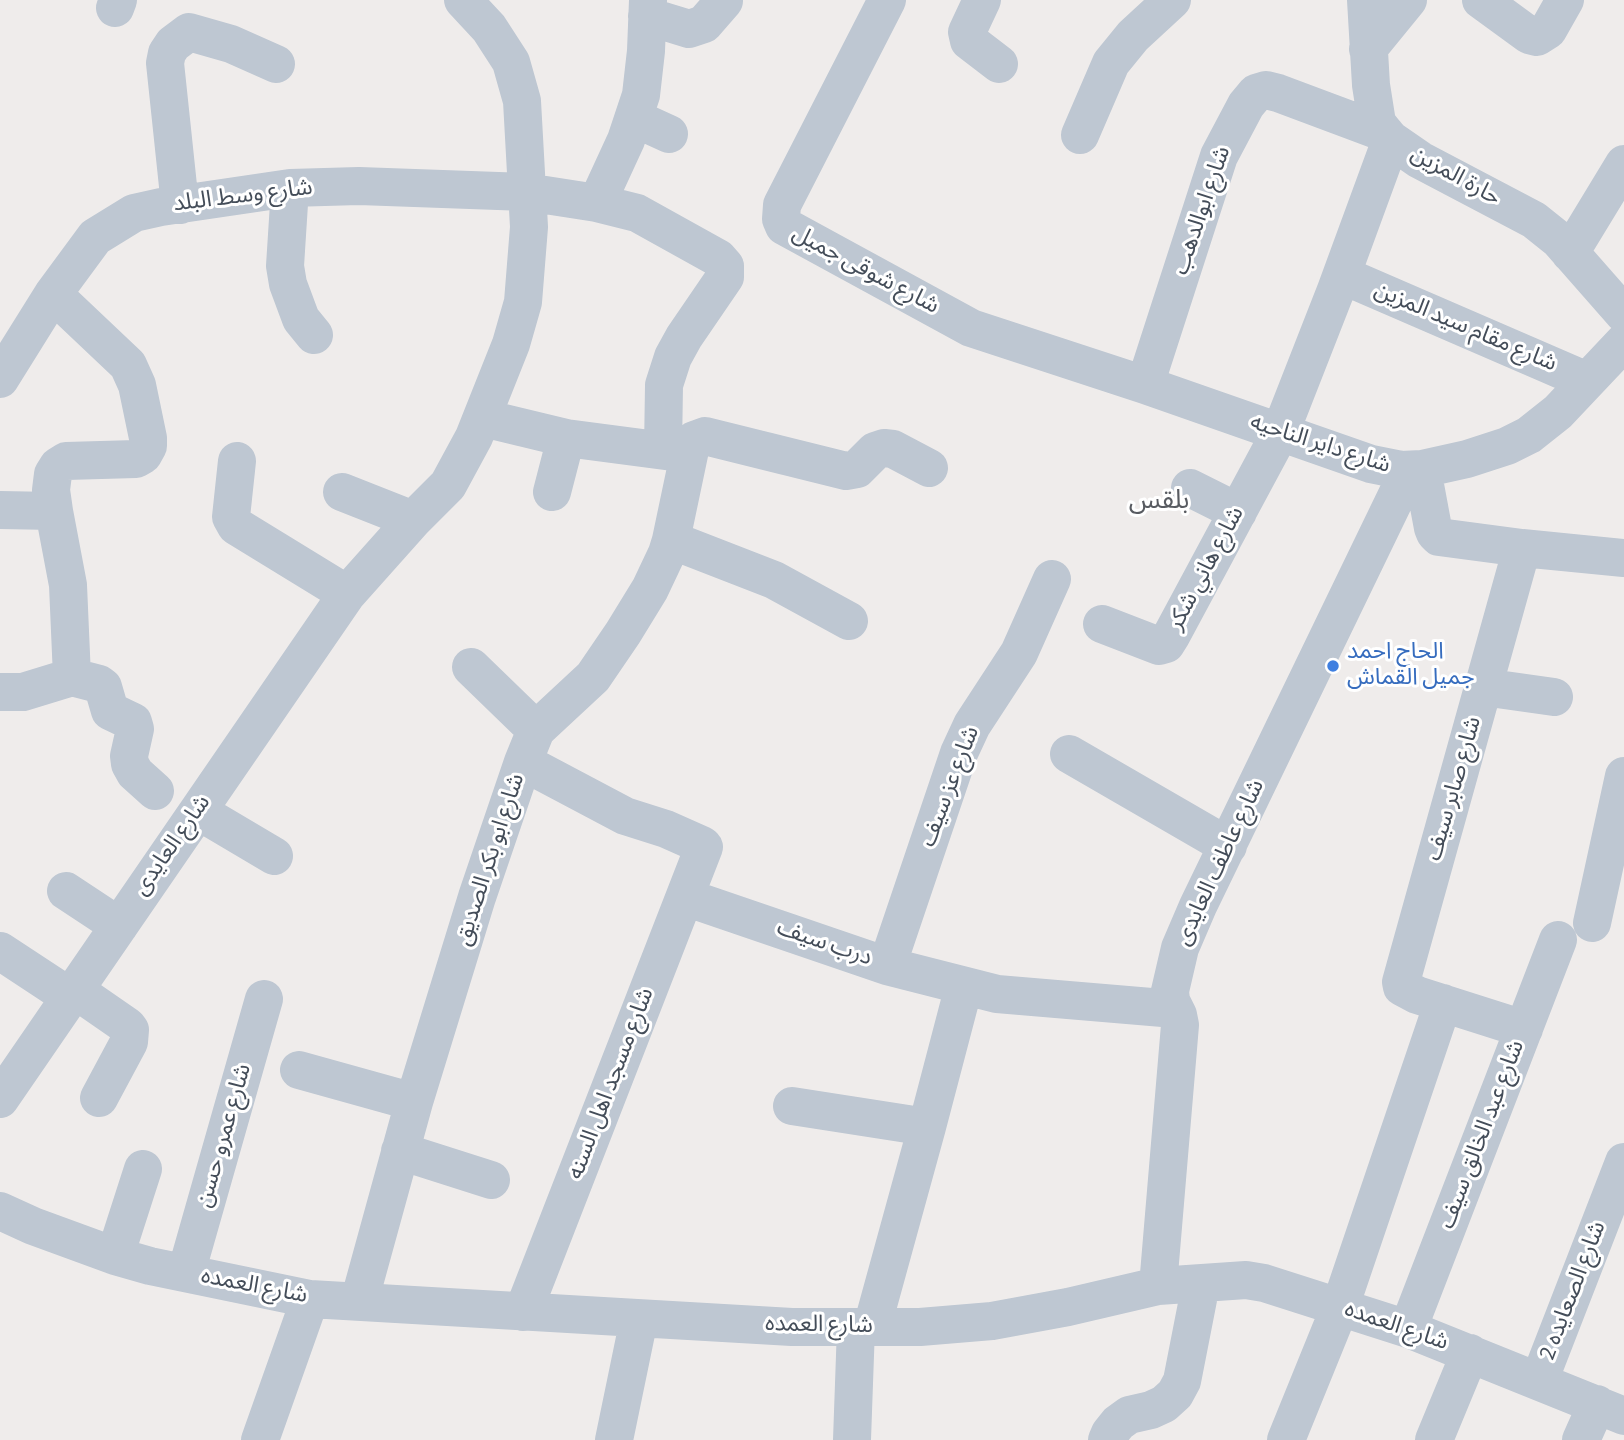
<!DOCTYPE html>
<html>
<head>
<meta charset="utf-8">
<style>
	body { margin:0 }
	canvas { display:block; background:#efeceb }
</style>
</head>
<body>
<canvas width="1624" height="1440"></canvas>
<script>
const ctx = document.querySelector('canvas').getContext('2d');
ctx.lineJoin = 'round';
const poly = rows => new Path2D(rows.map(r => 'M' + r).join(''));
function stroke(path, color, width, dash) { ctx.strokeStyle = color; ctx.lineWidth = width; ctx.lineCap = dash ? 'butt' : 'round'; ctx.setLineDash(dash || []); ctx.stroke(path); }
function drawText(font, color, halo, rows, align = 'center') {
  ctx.font = font + ' "Source Sans 3","Noto Sans Arabic",sans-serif'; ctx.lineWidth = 6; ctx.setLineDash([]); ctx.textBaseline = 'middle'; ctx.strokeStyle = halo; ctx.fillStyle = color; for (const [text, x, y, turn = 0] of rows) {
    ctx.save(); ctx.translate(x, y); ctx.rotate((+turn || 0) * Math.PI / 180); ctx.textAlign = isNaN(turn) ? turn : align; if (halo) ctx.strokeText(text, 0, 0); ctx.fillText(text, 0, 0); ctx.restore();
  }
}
stroke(poly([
	[887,0,782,205,781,219,784,226,971,328,1145,385,1371,464,1401,470,1422,469,1467,459,1507,446,1529,435,1558,412,1624,342],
	[982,0,967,32,969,41,999,64],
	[1366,0,1371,85,1377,123,1385,133,1391,140,1420,160,1534,220,1559,240,1624,314],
	[1481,0,1529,35,1537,37,1548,30,1565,0],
	[115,8,118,0],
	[647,16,689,29,704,24,724,1],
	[1368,49,1408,0],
	[634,118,669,134],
	[1080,135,1111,63,1133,36,1172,0],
	[290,188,285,266,288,284,301,319,314,335],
	[597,203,626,140,641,95,646,51,648,0],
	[180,205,165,63,167,53,173,44,189,32,231,44,276,64],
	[1570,253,1624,164],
	[1342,275,1587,381],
	[53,294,128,365,137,385,148,438,148,446,143,455,136,459,66,461,58,466,53,474,51,490,54,511],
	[0,379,53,294,95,237,134,213,161,207,290,188,359,186,526,192,597,203,637,213,718,258,725,266,725,277,684,337,673,357,664,385,663,450],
	[1145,385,1219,156,1246,105,1256,93,1266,90,1278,93,1385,133],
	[483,418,566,438,688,454],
	[237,461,231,517,236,526,347,594],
	[1422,469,1433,528,1435,533,1439,537,1522,548,1624,558],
	[1190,488,1238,512],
	[342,492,413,520],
	[552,492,566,438],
	[0,510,54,511,68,585,72,677],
	[671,540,774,580,849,621],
	[1522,548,1401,982,1402,987,1417,995,1524,1029],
	[1102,624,1159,646,1166,644,1171,636,1280,433,1336,290,1391,140],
	[471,667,536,730],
	[1483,687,1554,697],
	[0,692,23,692,72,677,99,684,103,687,110,711,133,722,135,729,129,756,130,764,135,773,155,791],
	[1069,754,1228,846],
	[523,762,625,816,666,829,702,845,704,847,523,1312],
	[198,811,274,856],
	[66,891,119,926],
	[685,897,887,966,997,994,1175,1009],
	[1592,923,1624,776],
	[0,951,70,997],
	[887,966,959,753,972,725,1019,653,1052,579],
	[75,990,127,1026,130,1030,129,1042,99,1098],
	[299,1070,414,1102],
	[0,1099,347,594,413,520,448,485,474,437,511,344,523,302,529,227,522,101,511,62,489,28,463,0],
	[792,1106,927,1127,872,1327],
	[927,1127,964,986],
	[400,1151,491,1180],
	[0,1211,33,1226,115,1256,150,1266,310,1299,792,1327,920,1327,992,1321,1068,1307,1158,1286,1246,1280,1264,1283,1408,1329,1624,1416],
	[115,1256,143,1169],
	[186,1273,264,999],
	[1158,1286,1180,1025,1178,1015,1171,1001,1170,991,1180,948,1198,906,1409,470],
	[359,1302,414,1102,477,897,523,762,536,730,593,677,623,633,650,589,667,553,671,540,691,445,694,440,705,436,846,471,857,469,875,451,884,448,893,449,929,468],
	[1408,1329,1558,940],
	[1539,1381,1624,1162],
	[260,1440,310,1299],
	[614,1440,639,1319],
	[852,1440,856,1327],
	[1107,1440,1110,1433,1118,1423,1129,1415,1151,1410,1164,1404,1175,1394,1182,1381,1201,1284],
	[1286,1440,1340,1307,1443,1003],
	[1434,1440,1470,1353],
	[1581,1440,1597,1404]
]), '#bec7d2', 38);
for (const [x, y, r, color] of [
	[1333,666,7,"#3f7fe0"]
]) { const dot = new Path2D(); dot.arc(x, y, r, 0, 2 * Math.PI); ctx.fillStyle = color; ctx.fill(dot); stroke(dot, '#fff', 2.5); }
drawText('23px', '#444d59', '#fff', [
	["حارة المزين",1455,177,29],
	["شارع وسط البلد",243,197,-7],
	["شارع ابوالدهب",1203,211,-71],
	["شارع شوقى جميل",865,271,28],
	["شارع مقام سيد المزين",1465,328,23],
	["شارع داير الناحيه",1320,445,18],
	["شارع هاني شكر",1207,569,-62],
	["شارع عز سيف",951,787,-69],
	["شارع صابر سيف",1455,789,-74],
	["شارع العايدى",173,846,-55],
	["شارع ابو بكر الصديق",491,860,-72],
	["شارع عاطف العايدى",1221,863,-65],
	["درب سيف",824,944,19],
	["شارع مسجد اهل السنه",612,1084,-69],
	["شارع عبد الخالق سيف",1483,1135,-69],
	["شارع عمرو حسن",225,1136,-74],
	["شارع العمده",254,1287,11],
	["شارع الصعايده 2",1574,1291,-69],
	["شارع العمده",819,1326,1],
	["شارع العمده",1396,1327,19]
]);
drawText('23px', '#366cbe', '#fff', [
	["الحاج احمد",1347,653],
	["جميل القماش",1347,679]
], 'left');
drawText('26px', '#585b61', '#fff', [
	["بلقس",1159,502]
]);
</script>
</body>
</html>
